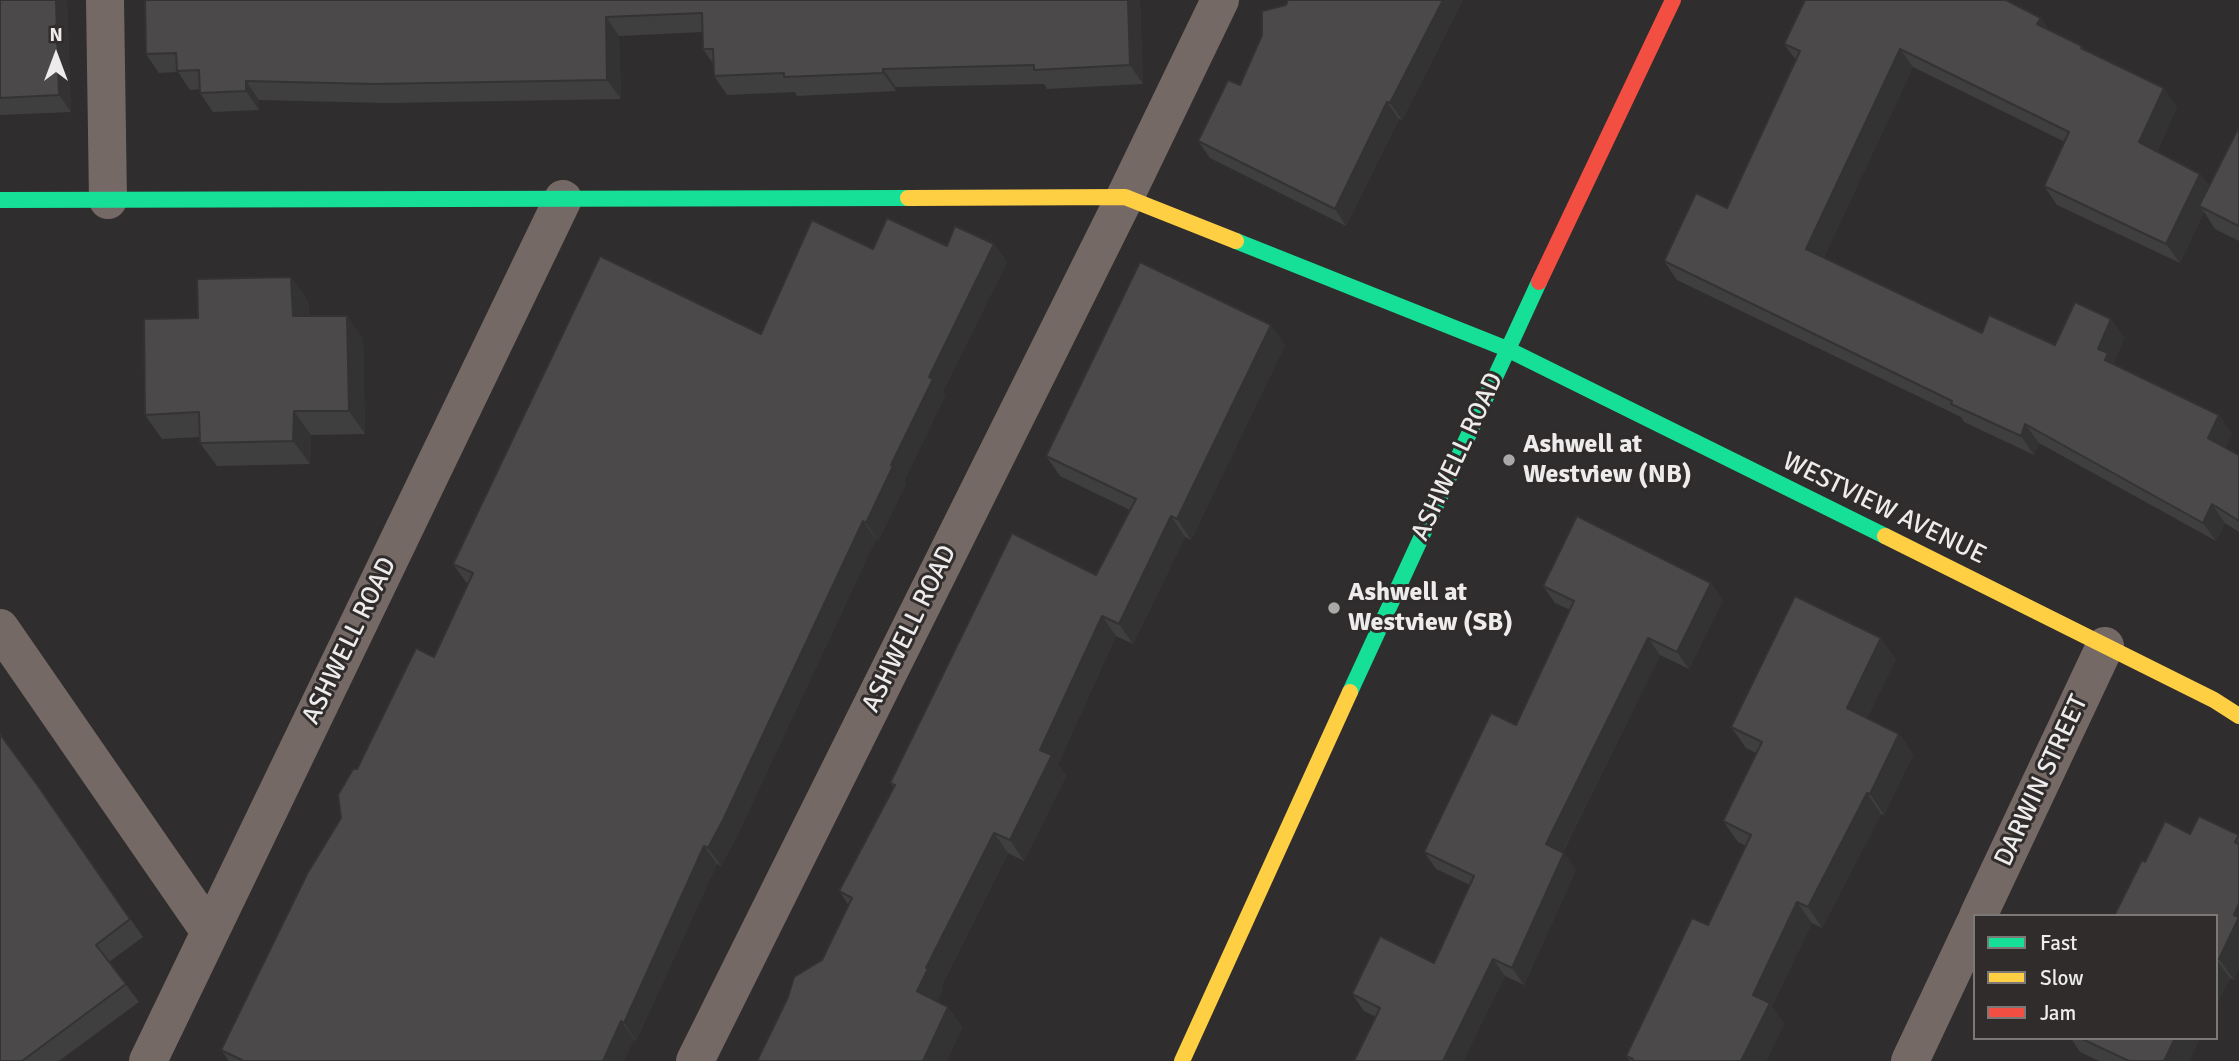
<!DOCTYPE html>
<html>
<head>
<meta charset="utf-8">
<style>
	body { margin:0 }
	#map { position:relative; width:2239px; height:1061px; overflow:hidden; background:#2f2d2d; font-family:Signika,sans-serif }
	canvas { display:block }
	.legend { position:absolute; left:1973px; top:914px; width:245px; height:126px; box-sizing:border-box; background:#302c2c; border:2px solid #7c7878; margin:0; padding:9px 12px; list-style:none; font-size:21px; color:#edebeb }
	.legend li { display:flex; align-items:center; gap:14px; height:35px }
	.legend b { width:35px; border:2px solid #7c7878 }
	.north { position:absolute; left:21px; top:21px; width:70px; height:70px; -webkit-text-stroke:5px #302c2c; paint-order:stroke; rotate:0deg; font-size:19px; font-weight:700; line-height:28px; text-align:center; color:#edebeb }
	.north::after { content:''; display:block; margin:auto; width:24px; height:32px; background:#edebeb; clip-path:polygon(50% 0,100% 100%,50% 72%,0 100%) }
</style>
</head>
<body>
<div id="map">
<canvas width="2239" height="1061"></canvas>
<ul class="legend">
<li><b style="height:9px;background:#16e098"></b>Fast</li>
<li><b style="height:9px;background:#ffcf43"></b>Slow</li>
<li><b style="height:9px;background:#f24e42"></b>Jam</li>
</ul>
<div class="north">N</div>
</div>
<script>
const ctx = document.querySelector('canvas').getContext('2d');
ctx.lineJoin = 'round';
const poly = rows => new Path2D(rows.map(r => 'M' + r).join(''));
function stroke(path, color, width, dash) { ctx.strokeStyle = color; ctx.lineWidth = width; ctx.lineCap = dash ? 'butt' : 'round'; ctx.setLineDash(dash || []); ctx.stroke(path); }
function fillPath(path, color) { ctx.fillStyle = color; ctx.fill(path, 'evenodd'); }
function drawText(font, color, halo, rows, align = 'center') {
  ctx.font = font + ' Signika,sans-serif'; ctx.lineWidth = 6; ctx.setLineDash([]); ctx.textBaseline = 'middle'; ctx.strokeStyle = halo; ctx.fillStyle = color; for (const [text, x, y, turn = 0] of rows) {
    ctx.save(); ctx.translate(x, y); ctx.rotate((+turn || 0) * Math.PI / 180); ctx.textAlign = isNaN(turn) ? turn : align; if (halo) ctx.strokeText(text, 0, 0); ctx.fillText(text, 0, 0); ctx.restore();
  }
}
stroke(poly([
	[105,0,108,200],
	[0,628,210,932],
	[1978,916,2105,646],
	[148,1061,563,199],
	[695,1061,1125,197,1220,0],
	[1910,1061,1975,923]
]), '#756966', 38);
stroke(poly([
	[0,200,908,198],
	[1236,241,1507,349,1885,536],
	[1350,692,1539,282]
]), '#16e098', 16);
stroke(poly([
	[908,198,1125,197,1236,241],
	[1885,536,2214,700,2239,716],
	[1182,1061,1350,692]
]), '#ffcf43', 16);
stroke(poly([
	[1539,282,1673,0]
]), '#f24e42', 16);
fillPath(poly([
	[0,0,67,0,71,112,0,115],
	[145,0,1140,0,1143,84,1047,89,1044,84,896,87,896,91,797,96,795,92,727,95,714,76,714,65,703,49,703,32,619,36,621,99,387,103,259,100,259,110,213,112,200,93,200,89,190,90,178,72,159,73,146,54],
	[1288,0,1463,0,1402,120,1399,119,1346,226,1210,158,1198,141,1240,85],
	[2041,18,2049,30,2082,46,2085,50,2177,107,2157,151,2200,174,2209,186,2239,127,2239,241,2215,229,2204,212,2180,263,2057,205,2044,186,2065,142,1913,67,1824,257,1982,333,2055,345,2111,319,2124,338,2114,362,2116,366,2219,415,2232,434,2225,447,2239,455,2239,532,2225,523,2216,541,2039,443,2034,455,1964,422,1961,417,1677,280,1664,261,1727,208,1796,60,1784,44],
	[994,244,1007,262,942,393,945,396,904,481,906,484,878,541,876,539,736,838,721,866,717,864,636,1041,634,1039,624,1061,229,1061,221,1050,341,818,357,769,434,657,468,583,466,582,453,564,873,249],
	[291,277,308,301,309,316,347,316,363,339,365,434,311,435,310,464,217,466,200,443,200,437,162,439,145,415,198,318],
	[1285,345,1191,540,1185,537,1133,644,1116,636,1058,764,1066,776,1024,861,1008,853,941,987,943,990,937,1001,963,1027,822,960,849,906,839,891,894,788,890,783,1096,575,1130,510,1060,476,1046,456],
	[1711,583,1723,600,1689,669,1660,655,1563,852,1576,870,1524,985,1505,976,1463,1061,1354,1061,1376,1017,1364,1011,1352,994,1434,963,1470,885,1436,869,1424,852,1516,725,1570,610,1555,603,1543,586],
	[1896,659,1867,718,1899,734,1913,755,1884,815,1881,814,1822,928,1812,923,1772,1006,1784,1024,1766,1061,1630,1061,1626,1056,1708,925,1746,846,1738,842,1723,821,1756,753,1746,748,1731,727],
	[38,786,143,937,109,962,139,1002,59,1061,0,1061],
	[2190,834,2239,836,2239,968,2234,980,2230,978,2216,1005,2216,916,2145,862],
	[2071,1038,2200,1038,2189,1061,2099,1061,2080,1052]
]), '#403f3f');
fillPath(poly([
	[56,0,67,0,71,112,59,95],
	[1128,0,1140,0,1143,84,1130,65],
	[1443,0,1463,0,1402,120,1390,103],
	[606,17,619,36,621,99,607,80],
	[2041,18,2054,37,2037,24],
	[1900,49,1913,67,1819,268,1806,249],
	[883,69,896,87,896,91,883,73],
	[246,81,259,100,259,110,246,91],
	[2164,88,2177,107,2152,161,2139,142],
	[1387,102,1399,119,1346,226,1335,209],
	[2200,174,2213,192,2199,206,2204,212,2180,263,2166,244],
	[994,244,1007,262,942,393,945,396,904,481,906,484,878,541,866,523,929,377],
	[291,277,308,301,310,339,293,316],
	[347,316,363,339,365,434,349,411],
	[2111,319,2124,338,2114,362,2121,372,2118,379,2098,349],
	[1271,325,1285,345,1191,540,1177,519],
	[294,411,311,435,310,464,293,441],
	[2219,415,2232,434,2221,456,2208,438],
	[2025,424,2039,443,2034,455,2021,436],
	[2212,504,2225,523,2216,541,2203,523],
	[1171,516,1185,537,1133,644,1119,624],
	[863,521,876,539,736,838,721,866,708,848],
	[1711,583,1723,600,1689,669,1677,652],
	[1102,616,1116,636,1058,764,1066,776,1024,861,1010,840,1040,750],
	[1648,638,1660,655,1558,861,1546,844],
	[1881,638,1896,659,1862,729,1847,708],
	[1899,734,1913,755,1884,815,1870,794],
	[1867,793,1881,814,1822,928,1808,907],
	[994,833,1008,853,941,987,943,990,932,1011,917,991,926,968],
	[704,846,717,864,636,1041,624,1023],
	[1564,853,1576,870,1524,985,1512,968],
	[1797,902,1812,923,1772,1006,1784,1024,1766,1061,1741,1061,1753,995],
	[2239,904,2239,968,2234,980,2219,959],
	[1493,959,1505,976,1463,1061,1443,1061],
	[2216,959,2230,978,2216,1005],
	[948,1007,963,1027,947,1061,923,1061],
	[621,1021,634,1039,624,1061,603,1061],
	[2175,1038,2200,1038,2189,1061,2164,1061]
]), '#343333');
const building = poly([
	[0,0,56,0,59,95,0,98,0,0],
	[145,0,1128,0,1130,65,1034,70,1034,65,883,69,883,73,784,77,784,73,714,76,713,49,703,49,702,13,606,17,607,80,374,84,246,81,246,91,200,93,199,70,177,71,176,53,146,54,145,0],
	[1288,0,1443,0,1390,103,1387,102,1335,209,1198,141,1228,80,1240,85,1262,35,1262,11,1286,5,1288,0],
	[1805,0,2006,0,2041,18,2037,24,2082,46,2081,48,2164,88,2139,142,2200,174,2166,244,2044,186,2069,132,1900,49,1806,249,1982,333,1989,315,2055,345,2075,302,2111,319,2098,349,2108,353,2105,360,2219,415,2208,438,2239,455,2239,521,2212,504,2203,523,2025,424,2021,436,1951,404,1952,401,1664,261,1696,193,1727,208,1800,51,1784,44,1805,0],
	[2239,127,2239,226,2199,206,2239,127],
	[887,218,947,246,955,226,994,244,929,377,933,379,891,465,893,466,866,523,863,521,723,820,708,848,704,846,624,1023,621,1021,603,1061,241,1061,242,1060,221,1050,307,874,341,818,338,795,353,769,357,769,416,648,434,657,473,573,453,564,600,256,761,334,812,220,873,249,887,218],
	[1140,262,1271,325,1177,519,1171,516,1119,624,1102,616,1040,750,1052,755,1010,840,994,833,926,968,928,969,917,991,948,1007,923,1061,757,1061,788,997,794,977,822,960,852,898,839,891,895,785,890,783,1012,533,1096,575,1136,499,1046,456,1140,262],
	[291,277,293,316,347,316,349,411,294,411,293,441,200,443,199,412,145,415,144,319,198,318,197,279,291,277],
	[1577,516,1711,583,1677,652,1648,638,1546,844,1564,853,1512,968,1493,959,1443,1061,1354,1061,1380,1008,1352,994,1380,936,1434,963,1474,876,1424,852,1491,713,1516,725,1574,601,1543,586,1577,516],
	[1795,596,1881,638,1847,708,1899,734,1870,794,1867,793,1808,907,1797,902,1753,995,1770,1003,1741,1061,1632,1061,1633,1059,1626,1056,1692,918,1708,925,1751,835,1723,821,1762,742,1731,727,1795,596],
	[0,734,38,786,130,919,96,945,126,984,22,1061,0,1061,0,734],
	[2199,816,2239,835,2235,842,2239,844,2239,904,2234,915,2239,917,2219,959,2216,958,2216,916,2114,916,2142,860,2145,862,2165,821,2190,834,2199,816],
	[2080,1038,2175,1038,2164,1061,2129,1061,2080,1038]
]);
fillPath(building, '#4b4949');
stroke(building, '#343333', 2);
for (const [x, y, r, color] of [
	[1509,460,7,"#aaa8a8"],
	[1334,608,7,"#aaa8a8"]
]) { const dot = new Path2D(); dot.arc(x, y, r, 0, 2 * Math.PI); ctx.fillStyle = color; ctx.fill(dot); stroke(dot, '#302c2c', 2.5); }
drawText('bold 26px', '#edebeb', '#302c2c', [
	["Ashwell at",1523,445],
	["Westview (NB)",1523,475],
	["Ashwell at",1348,593],
	["Westview (SB)",1348,623]
], 'left');
drawText('26px', '#edebeb', '#302c2c', [
	["ASHWELL ROAD",1458,457,-65],
	["WESTVIEW AVENUE",1884,509,26],
	["ASHWELL ROAD",910,629,-64],
	["ASHWELL ROAD",350,641,-64],
	["DARWIN STREET",2042,781,-65]
]);
</script>
</body>
</html>
